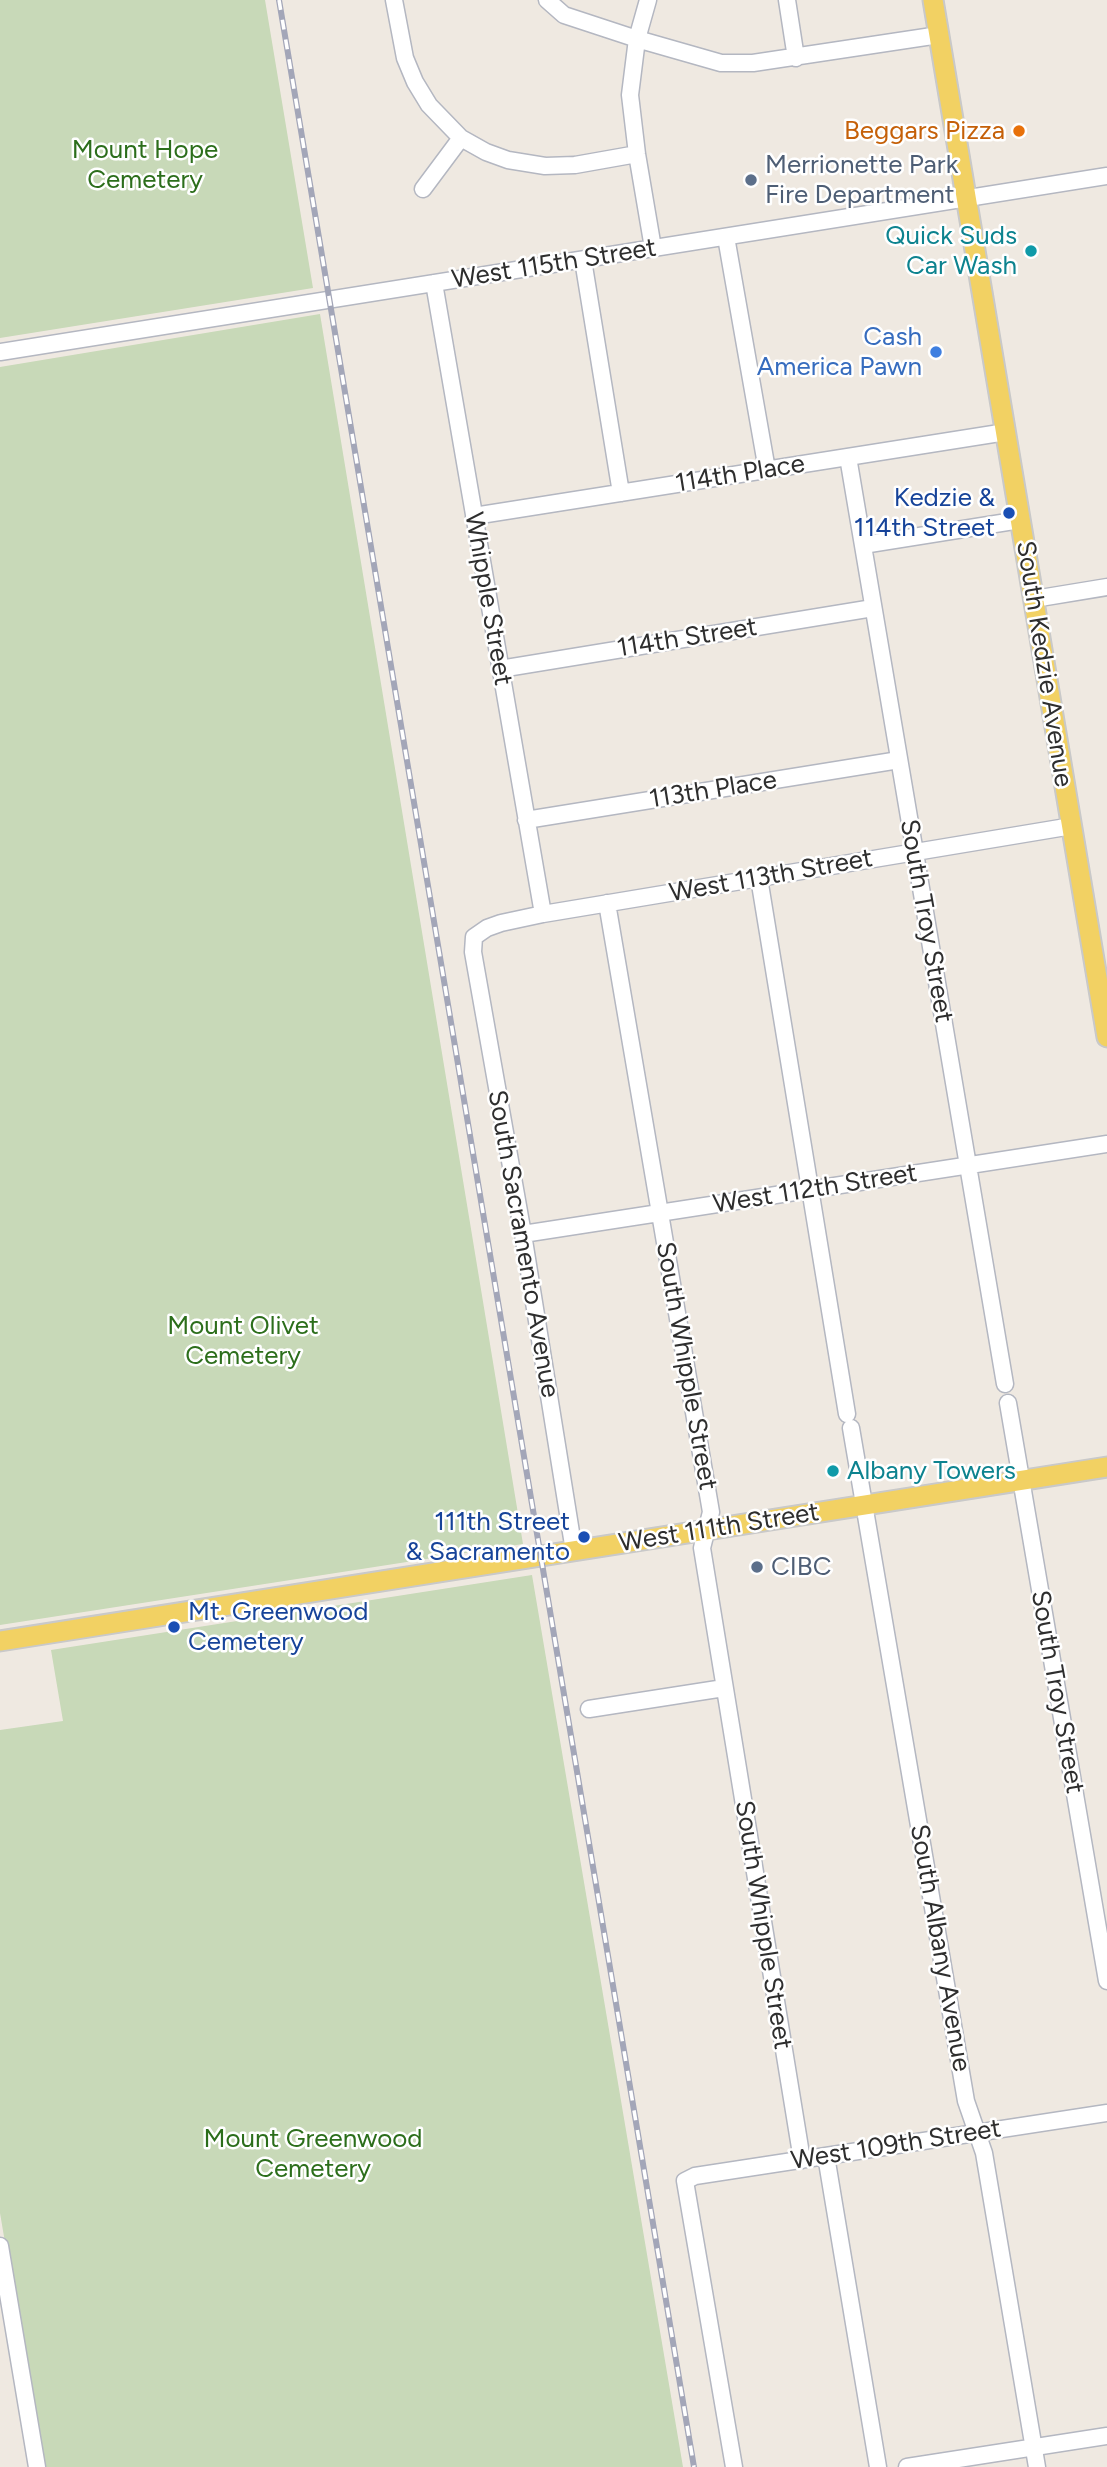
<!DOCTYPE html>
<html>
<head>
<meta charset="utf-8">
<style>
	body { margin:0 }
	canvas { display:block; background:#efe9e1 }
</style>
</head>
<body>
<canvas width="1107" height="2467"></canvas>
<script>
const ctx = document.querySelector('canvas').getContext('2d');
ctx.lineJoin = 'round';
function fillPath(path, color) { ctx.fillStyle = color; ctx.fill(path, 'evenodd'); }
const poly = rows => new Path2D(rows.map(r => 'M' + r).join(''));
function stroke(path, color, width, dash) { ctx.strokeStyle = color; ctx.lineWidth = width; ctx.lineCap = dash ? 'butt' : 'round'; ctx.setLineDash(dash || []); ctx.stroke(path); }
function drawText(font, color, halo, rows, align = 'center') {
  ctx.font = font + ' Figtree,sans-serif'; ctx.lineWidth = 5; ctx.setLineDash([]); ctx.textBaseline = 'middle'; ctx.strokeStyle = halo; ctx.fillStyle = color; for (const [text, x, y, turn = 0] of rows) {
    ctx.save(); ctx.translate(x, y); ctx.rotate((+turn || 0) * Math.PI / 180); ctx.textAlign = isNaN(turn) ? turn : align; if (halo) ctx.strokeText(text, 0, 0); ctx.fillText(text, 0, 0); ctx.restore();
  }
}
fillPath(poly([
	[0,0,265,0,313,288,0,338],
	[320,314,523,1544,0,1625,0,367],
	[532,1575,683,2467,43,2467,0,2213,0,1730,63,1721,51,1650]
]), '#c8d9b8');
const minor = poly([
	[394,0,405,58,415,82,429,105,461,138],
	[547,0,564,15,637,39,721,63,753,63,939,35],
	[648,0,637,39,630,95,637,154,653,248],
	[787,0,796,58],
	[423,189,461,138,486,152,508,160,545,166,575,165,637,154],
	[726,237,767,470],
	[583,260,621,493],
	[434,283,543,914],
	[0,352,1107,176],
	[848,457,1005,1384],
	[474,516,1006,432],
	[863,545,1020,520],
	[1034,599,1107,587],
	[500,669,873,608],
	[526,820,899,760],
	[759,878,847,1414],
	[607,903,711,1512,702,1548,802,2160],
	[523,1234,1107,1144],
	[1008,1403,1107,1981],
	[851,1428,966,2101,984,2153,1037,2467],
	[574,1551,523,1234,473,952,474,937,487,928,501,923,543,914,1072,826],
	[589,1709,724,1688],
	[826,2156,878,2467],
	[0,2246,37,2467],
	[734,2467,685,2181,695,2176,1107,2113],
	[907,2467,1107,2436]
]);
const major = poly([
	[933,0,1107,1037],
	[0,1641,1107,1467]
]);
stroke(minor, '#b4b7c1', 19);
stroke(major, '#c9c9c9', 23);
stroke(minor, '#fff', 16);
stroke(major, '#f2d163', 19);
const rail = poly([
	[279,0,694,2467]
]);
stroke(rail, '#a3a6b8', 6);
stroke(rail, '#fff', 3.5, [10]);
for (const [x, y, r, color] of [
	[1019,131,7,"#e8710a"],
	[751,180,7,"#5c6f8a"],
	[1031,251,7,"#0f9aa8"],
	[936,352,7,"#3f7fe0"],
	[1009,513,7,"#1a4fb4"],
	[833,1471,7,"#0f9aa8"],
	[584,1537,7,"#1a4fb4"],
	[757,1567,7,"#5c6f8a"],
	[174,1627,7,"#1a4fb4"]
]) { const dot = new Path2D(); dot.arc(x, y, r, 0, 2 * Math.PI); ctx.fillStyle = color; ctx.fill(dot); stroke(dot, '#fff', 2.5); }
drawText('26px', '#c56008', '#fff', [
	["Beggars Pizza",1005,131]
], 'right');
drawText('26px', '#2c6e1b', '#fff', [
	["Mount Hope",145,150],
	["Cemetery",145,180],
	["Mount Olivet",243,1326],
	["Cemetery",243,1356],
	["Mount Greenwood",313,2139],
	["Cemetery",313,2169]
]);
drawText('26px', '#4e5e75', '#fff', [
	["Merrionette Park",765,165],
	["Fire Department",765,195],
	["CIBC",771,1567]
], 'left');
drawText('26px', '#0d838f', '#fff', [
	["Quick Suds",1017,236],
	["Car Wash",1017,266],
	["Albany Towers",847,1471,"left"]
], 'right');
drawText('26px', '#2e2e2e', '#fff', [
	["West 115th Street",554,264,-9],
	["114th Place",740,474,-9],
	["Whipple Street",488,599,80],
	["114th Street",687,638,-9],
	["South Kedzie Avenue",1044,664,81],
	["113th Place",713,790,-9],
	["West 113th Street",771,876,-10],
	["South Troy Street",926,921,80],
	["West 112th Street",815,1189,-9],
	["South Sacramento Avenue",523,1244,80],
	["South Whipple Street",686,1366,80],
	["West 111th Street",719,1528,-9],
	["South Troy Street",1057,1692,80],
	["South Whipple Street",763,1925,81],
	["South Albany Avenue",940,1948,80],
	["West 109th Street",896,2145,-9]
]);
drawText('26px', '#366cbe', '#fff', [
	["Cash",922,337],
	["America Pawn",922,367]
], 'right');
drawText('26px', '#164399', '#fff', [
	["Kedzie &",995,498],
	["114th Street",995,528],
	["111th Street",570,1522],
	["& Sacramento",570,1552],
	["Mt. Greenwood",188,1612,"left"],
	["Cemetery",188,1642,"left"]
], 'right');
</script>
</body>
</html>
